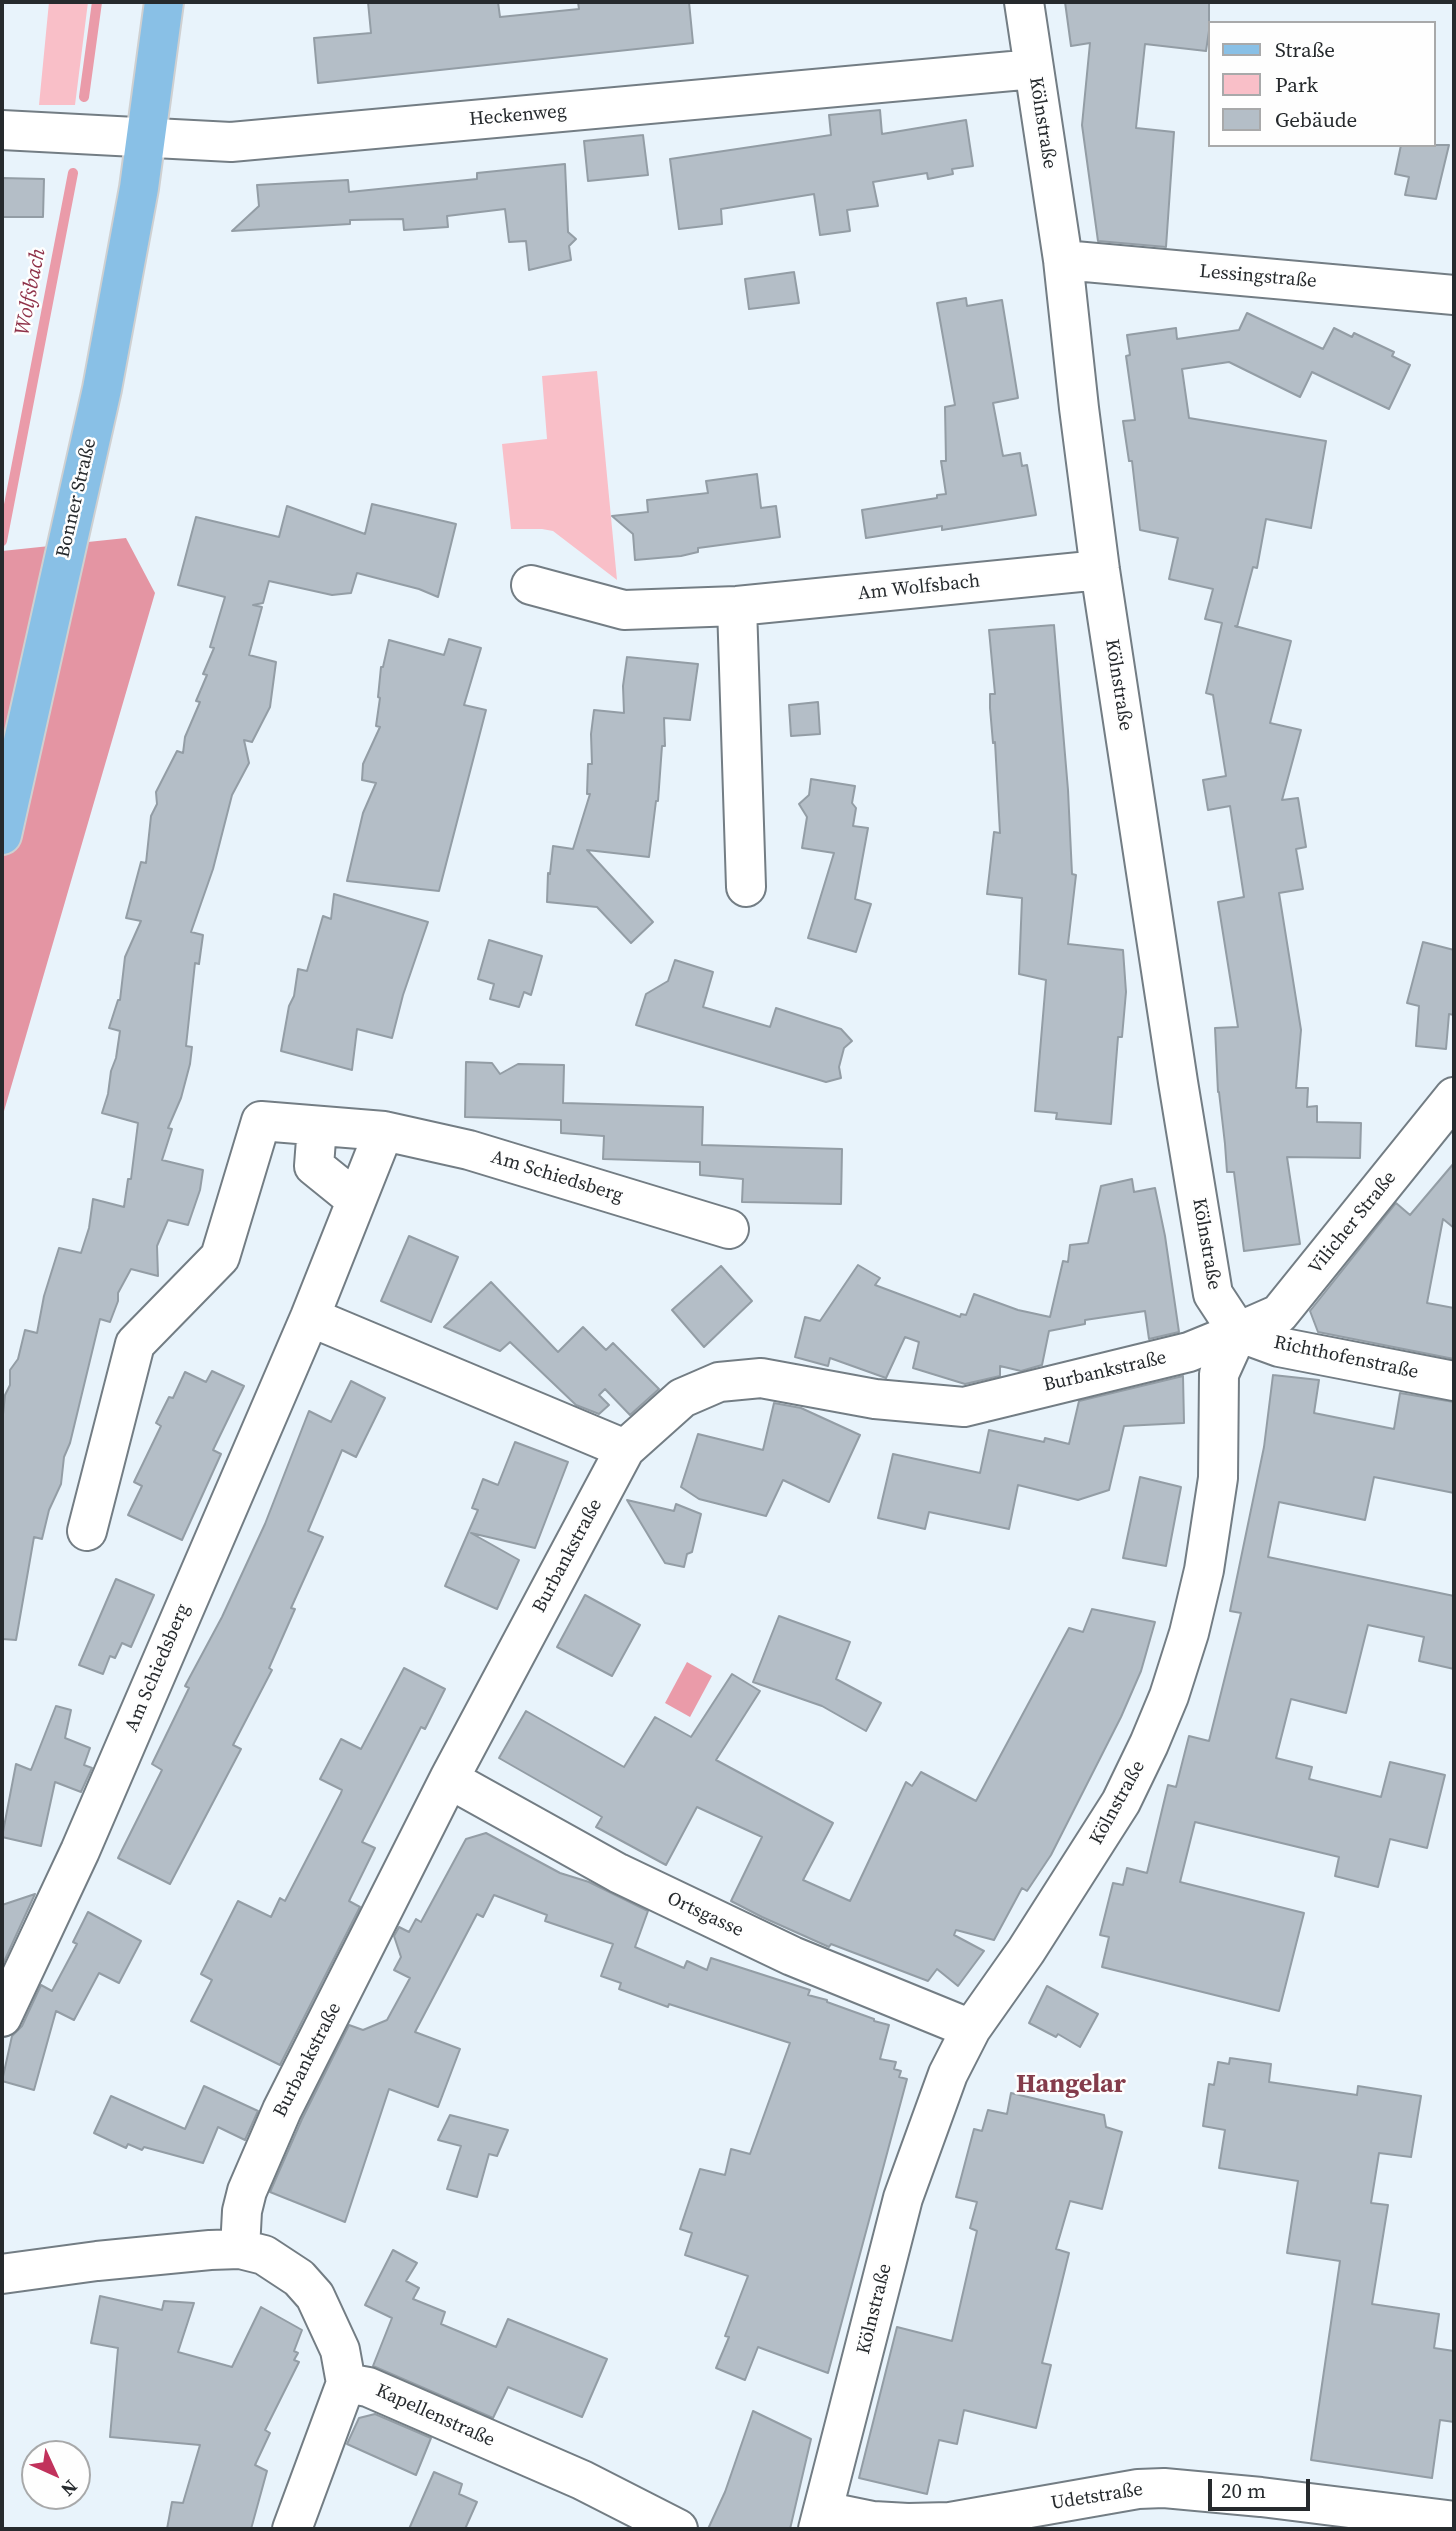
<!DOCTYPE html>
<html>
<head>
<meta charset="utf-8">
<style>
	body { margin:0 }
	#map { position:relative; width:1456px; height:2531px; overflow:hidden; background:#e8f3fb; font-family:"Source Serif 4",serif }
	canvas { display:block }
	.frame { position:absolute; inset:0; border:4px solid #262a2d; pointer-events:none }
	.legend { position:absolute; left:1208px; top:21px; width:228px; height:126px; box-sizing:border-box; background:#fefefe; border:2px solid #a8a9aa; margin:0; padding:9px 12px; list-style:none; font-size:21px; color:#262a2d }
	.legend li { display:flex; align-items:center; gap:14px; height:35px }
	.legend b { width:35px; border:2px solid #a8a9aa }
	.north { position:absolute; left:21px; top:2440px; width:70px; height:70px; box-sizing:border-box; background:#fefefe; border:2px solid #a8a9aa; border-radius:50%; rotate:135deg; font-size:19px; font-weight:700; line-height:28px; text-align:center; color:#262a2d }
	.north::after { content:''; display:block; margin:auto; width:24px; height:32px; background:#c1325c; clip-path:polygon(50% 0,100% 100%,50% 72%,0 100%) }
	.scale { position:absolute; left:1208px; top:2479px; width:102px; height:32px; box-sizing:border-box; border:4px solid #262a2d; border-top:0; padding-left:9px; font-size:21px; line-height:24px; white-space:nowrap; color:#262a2d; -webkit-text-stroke:5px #fefefe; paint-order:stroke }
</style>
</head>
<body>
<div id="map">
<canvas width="1456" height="2531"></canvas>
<div class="frame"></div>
<ul class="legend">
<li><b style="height:9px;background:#89c0e6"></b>Straße</li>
<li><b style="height:19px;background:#f9bfc8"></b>Park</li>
<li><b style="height:19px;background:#b4bec7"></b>Gebäude</li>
</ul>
<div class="north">N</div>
<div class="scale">20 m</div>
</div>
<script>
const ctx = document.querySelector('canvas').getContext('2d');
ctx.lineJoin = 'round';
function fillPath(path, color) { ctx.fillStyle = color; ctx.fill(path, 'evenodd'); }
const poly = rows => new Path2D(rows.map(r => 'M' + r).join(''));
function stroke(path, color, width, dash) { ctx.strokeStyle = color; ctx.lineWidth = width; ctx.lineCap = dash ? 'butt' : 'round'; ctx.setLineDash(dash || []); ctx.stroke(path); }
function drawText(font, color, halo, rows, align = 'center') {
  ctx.font = font + ' "Source Serif 4",serif'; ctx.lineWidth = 5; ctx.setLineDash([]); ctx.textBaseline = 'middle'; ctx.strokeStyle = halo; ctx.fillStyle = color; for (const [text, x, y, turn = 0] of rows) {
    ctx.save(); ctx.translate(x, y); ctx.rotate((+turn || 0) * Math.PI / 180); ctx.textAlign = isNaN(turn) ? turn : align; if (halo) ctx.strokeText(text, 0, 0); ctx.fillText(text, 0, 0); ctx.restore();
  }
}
fillPath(poly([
	[49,2,88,2,75,105,39,105],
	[597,371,617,580,553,531,542,529,511,529,502,444,547,439,542,376]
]), '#f9bfc8');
fillPath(poly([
	[126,538,155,593,2,1118,2,551]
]), '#e495a3');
fillPath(poly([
	[687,1662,712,1676,690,1717,665,1703]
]), '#ea9ba9');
stroke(poly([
	[84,97,97,2],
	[2,541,73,173]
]), '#ea9ba9', 10);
const building = poly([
	[368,2,498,2,500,17,579,9,578,2,689,2,693,43,318,83,314,38,371,33,368,2],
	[1065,2,1209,2,1209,31,1206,51,1145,44,1136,128,1174,132,1166,247,1098,241,1082,125,1090,43,1071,46,1065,2],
	[880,110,882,134,966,120,973,166,952,169,953,174,928,179,927,173,873,182,878,206,847,210,850,231,820,235,814,194,721,209,722,224,679,229,670,159,831,135,829,115,880,110],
	[643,135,648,175,588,181,584,141,643,135],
	[1401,145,1449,145,1436,199,1405,195,1409,177,1395,174,1401,145],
	[565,164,568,232,576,239,569,246,571,260,529,270,526,241,509,242,505,209,447,216,448,227,404,230,403,219,350,220,350,224,232,231,259,206,257,185,348,180,349,192,477,179,477,173,565,164],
	[2,178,44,179,43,217,2,217,2,178],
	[794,272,799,303,749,309,745,279,794,272],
	[966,298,967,306,1002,300,1018,398,993,403,1003,456,1020,453,1022,466,1027,465,1036,515,942,530,942,526,866,538,862,510,937,498,937,495,946,494,941,461,946,461,945,407,955,405,937,303,966,298],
	[1247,313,1323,349,1334,328,1352,337,1354,333,1394,352,1392,356,1410,365,1389,409,1312,372,1300,397,1229,362,1182,369,1189,418,1326,441,1311,528,1266,519,1257,568,1253,567,1237,627,1235,626,1291,641,1270,723,1301,730,1282,800,1298,798,1306,847,1296,849,1303,889,1279,893,1301,1030,1296,1088,1308,1088,1307,1107,1317,1106,1317,1122,1361,1123,1360,1158,1287,1157,1300,1244,1244,1251,1234,1172,1227,1172,1225,1144,1219,1092,1218,1092,1215,1028,1238,1027,1218,902,1244,897,1230,806,1208,810,1203,780,1226,776,1213,695,1206,693,1222,623,1205,619,1213,589,1169,579,1178,538,1140,530,1132,461,1129,461,1123,421,1135,420,1126,356,1130,355,1127,335,1176,328,1177,339,1239,330,1247,313],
	[757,474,761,508,776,506,780,537,698,548,698,552,681,556,635,560,633,534,612,516,648,512,647,500,708,493,706,481,757,474],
	[372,504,456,524,438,597,419,589,357,573,351,593,332,595,269,581,263,603,253,605,262,607,249,655,276,662,270,707,252,742,244,740,249,763,232,795,213,869,191,932,203,935,199,964,195,963,186,1046,192,1047,190,1064,181,1098,168,1128,172,1129,162,1160,203,1170,200,1190,188,1225,168,1220,157,1246,158,1276,131,1269,118,1293,118,1301,110,1322,100,1319,70,1443,64,1457,61,1484,49,1510,42,1539,34,1537,16,1640,2,1639,2,1424,5,1395,10,1385,10,1370,18,1359,25,1330,37,1333,44,1296,59,1248,81,1253,89,1228,93,1199,124,1207,128,1179,131,1179,138,1123,102,1113,108,1094,111,1071,116,1058,120,1031,109,1028,118,1000,120,1000,125,957,141,921,126,918,141,862,146,863,151,816,157,804,156,792,177,751,183,753,185,737,200,702,196,701,207,675,203,674,214,648,210,647,225,597,178,585,196,517,279,537,287,506,365,534,372,504],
	[1054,625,1068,790,1072,874,1076,875,1068,944,1123,950,1126,992,1122,1037,1118,1037,1111,1124,1056,1119,1057,1113,1035,1111,1046,980,1019,974,1022,898,987,894,994,832,1000,833,995,742,993,743,990,708,990,694,995,694,989,630,1054,625],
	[449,639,481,648,464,705,486,710,439,891,347,881,363,813,376,783,362,780,363,764,380,727,376,726,380,698,378,697,381,667,383,667,389,640,444,655,449,639],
	[627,657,698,664,690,720,664,718,665,746,662,746,658,801,656,801,649,857,587,850,653,922,631,943,597,907,547,902,548,873,550,874,553,846,573,849,590,794,587,794,588,764,592,764,591,734,594,710,624,713,623,686,627,657],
	[818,702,820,734,791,736,789,705,818,702],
	[811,779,855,786,852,803,856,808,853,826,868,828,855,899,871,904,856,952,808,938,834,853,802,848,807,817,799,804,809,795,811,779],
	[334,894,428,922,403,995,392,1038,357,1029,352,1070,281,1051,289,1006,294,996,298,969,307,971,323,916,331,919,334,894],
	[489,940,542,956,531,995,524,992,519,1007,490,999,494,984,478,979,489,940],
	[1423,942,1454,950,1454,1015,1449,1014,1446,1049,1416,1046,1419,1006,1407,1003,1423,942],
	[675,960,713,972,703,1007,770,1027,776,1008,841,1029,852,1041,844,1048,839,1067,841,1078,826,1082,636,1025,646,994,668,981,675,960],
	[466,1062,492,1063,500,1074,518,1064,564,1065,563,1103,703,1107,702,1145,842,1149,841,1204,742,1202,743,1179,700,1175,700,1162,603,1159,604,1136,561,1133,561,1120,465,1117,466,1062],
	[1454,1163,1454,1228,1443,1219,1427,1303,1454,1308,1454,1359,1318,1332,1310,1311,1396,1203,1410,1215,1454,1163],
	[1132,1179,1134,1192,1155,1188,1165,1236,1179,1332,1149,1339,1145,1311,1085,1320,1085,1324,1049,1331,1042,1365,1021,1371,1000,1366,1000,1376,965,1384,913,1368,919,1342,905,1337,886,1378,830,1358,828,1366,795,1357,805,1317,820,1321,858,1265,880,1278,875,1285,960,1317,961,1314,966,1315,974,1294,1018,1310,1050,1317,1063,1261,1068,1262,1070,1245,1088,1243,1101,1186,1132,1179],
	[409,1236,458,1257,431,1322,381,1301,409,1236],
	[721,1266,752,1301,704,1347,672,1310,721,1266],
	[491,1282,558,1352,583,1327,606,1350,613,1343,659,1389,630,1415,605,1389,599,1395,609,1405,599,1414,576,1405,510,1342,500,1351,444,1327,491,1282],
	[212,1371,244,1386,213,1450,221,1454,182,1540,128,1515,142,1486,134,1482,161,1426,156,1423,169,1397,173,1398,185,1372,206,1382,212,1371],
	[1273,1375,1319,1380,1314,1413,1394,1429,1400,1393,1454,1402,1454,1493,1374,1477,1365,1520,1279,1502,1268,1557,1454,1596,1454,1669,1419,1661,1424,1637,1368,1625,1346,1713,1291,1699,1276,1758,1312,1767,1309,1779,1381,1797,1390,1762,1445,1775,1427,1848,1390,1839,1378,1887,1335,1876,1339,1857,1195,1822,1180,1882,1304,1913,1279,2011,1102,1967,1109,1937,1100,1935,1113,1883,1123,1885,1127,1868,1147,1873,1168,1785,1176,1787,1189,1736,1209,1741,1241,1613,1230,1611,1264,1447,1273,1375],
	[1183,1376,1184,1423,1124,1426,1109,1490,1078,1500,1018,1485,1009,1529,929,1512,925,1529,878,1518,893,1454,980,1473,989,1430,1044,1442,1045,1438,1069,1444,1079,1401,1183,1376],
	[351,1381,385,1398,356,1457,342,1450,308,1531,323,1537,291,1608,295,1609,269,1668,272,1670,233,1745,241,1749,170,1884,118,1858,162,1770,152,1764,189,1688,185,1686,222,1617,265,1524,309,1411,331,1422,351,1381],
	[774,1403,801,1408,860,1435,829,1502,783,1480,766,1516,699,1499,681,1487,698,1434,763,1450,774,1403],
	[515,1442,568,1462,535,1548,471,1533,519,1560,497,1609,445,1586,478,1510,472,1508,483,1479,498,1485,515,1442],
	[1140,1477,1181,1487,1166,1566,1123,1558,1140,1477],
	[627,1500,674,1511,676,1504,701,1514,692,1552,687,1554,684,1567,665,1563,627,1500],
	[116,1579,154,1595,131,1647,122,1643,115,1658,110,1656,103,1674,79,1665,116,1579],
	[585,1595,640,1625,612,1676,557,1647,585,1595],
	[1092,1609,1155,1622,1141,1671,1121,1717,1051,1855,1027,1891,1022,1888,994,1940,956,1930,954,1935,984,1951,958,1986,937,1969,928,1981,831,1944,829,1947,762,1917,731,1901,762,1837,697,1807,666,1865,596,1827,602,1817,499,1758,526,1711,624,1767,655,1717,691,1737,732,1674,760,1691,716,1760,833,1823,803,1880,850,1901,906,1782,912,1786,921,1772,976,1801,1069,1628,1083,1632,1092,1609],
	[779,1616,850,1642,836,1679,881,1703,866,1731,822,1706,753,1682,779,1616],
	[404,1668,445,1689,425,1729,421,1727,362,1842,375,1848,349,1901,360,1907,280,2065,191,2021,212,1980,201,1974,238,1901,271,1917,280,1898,285,1901,341,1793,342,1790,320,1779,341,1739,361,1749,404,1668],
	[56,1706,71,1710,65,1738,90,1748,84,1765,92,1768,81,1792,55,1782,41,1846,2,1837,16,1764,31,1770,56,1706],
	[486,1833,560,1873,589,1882,648,1911,635,1947,684,1968,687,1961,707,1970,711,1958,810,1990,808,1995,827,2000,827,2002,874,2019,874,2021,889,2025,880,2059,896,2062,894,2069,901,2071,899,2077,907,2079,828,2373,758,2347,745,2380,716,2368,729,2337,725,2336,748,2276,685,2255,692,2233,680,2229,700,2169,725,2175,731,2149,750,2154,790,2043,669,2004,668,2007,619,1989,621,1983,601,1976,613,1944,545,1921,547,1915,494,1895,483,1917,477,1914,415,2032,460,2049,438,2107,389,2089,345,2222,270,2192,302,2119,349,2025,363,2030,387,2020,410,1978,394,1970,401,1957,394,1936,399,1927,409,1932,416,1919,421,1922,466,1839,486,1833],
	[35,1894,2,1966,2,1905,35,1894],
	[88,1912,141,1941,119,1983,99,1973,74,2020,56,2011,34,2090,2,2081,12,2036,22,2026,41,1985,52,1991,77,1944,73,1942,88,1912],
	[1047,1986,1098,2014,1080,2047,1058,2034,1056,2037,1029,2023,1047,1986],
	[1230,2058,1271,2064,1269,2082,1357,2095,1358,2086,1421,2096,1411,2157,1379,2153,1371,2203,1388,2205,1372,2304,1439,2314,1434,2348,1454,2351,1454,2422,1440,2420,1432,2478,1311,2460,1340,2261,1287,2253,1298,2181,1219,2168,1225,2130,1203,2126,1209,2084,1214,2085,1218,2062,1229,2064,1230,2058],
	[204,2086,258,2111,245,2140,218,2127,203,2163,144,2147,142,2150,128,2144,126,2148,94,2133,111,2096,185,2129,204,2086],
	[1011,2093,1104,2115,1106,2127,1122,2132,1102,2209,1070,2201,1056,2249,1069,2253,1042,2363,1051,2365,1036,2428,964,2410,957,2444,939,2440,927,2494,859,2478,897,2327,952,2341,977,2231,970,2228,977,2202,956,2197,974,2129,982,2131,988,2110,1007,2114,1011,2093],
	[450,2115,508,2130,497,2156,489,2154,477,2197,447,2189,461,2146,438,2140,450,2115],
	[393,2250,417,2263,406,2281,419,2288,413,2299,445,2312,441,2324,496,2347,508,2319,607,2359,582,2417,508,2387,493,2418,373,2366,392,2318,365,2305,393,2250],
	[100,2296,162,2310,164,2301,194,2303,178,2352,232,2367,261,2307,302,2330,294,2351,298,2353,294,2360,299,2362,265,2430,270,2433,255,2465,267,2471,251,2529,167,2529,172,2502,183,2503,200,2445,110,2437,118,2348,91,2343,100,2296],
	[753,2411,811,2439,790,2529,708,2529,725,2492,753,2411],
	[375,2414,431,2438,416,2475,347,2444,359,2418,375,2414],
	[434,2472,462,2484,459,2494,477,2502,465,2529,409,2529,434,2472]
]);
fillPath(building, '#b4bec7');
stroke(building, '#939da5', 2);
const minor = poly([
	[1024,2,1063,260,1079,408,1100,570,1178,1082,1213,1294,1238,1332],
	[2,130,231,142,1034,69],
	[1063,260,1454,295],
	[531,585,624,610,737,606,1100,570],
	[737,606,746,887],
	[317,1126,314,1166,356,1200],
	[310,1317,625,1449],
	[1238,1332,1279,1347,1454,1381],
	[87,1531,135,1344,220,1257,261,1121,384,1131],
	[449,1779,618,1873,792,1956,971,2029],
	[2,2017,80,1851,310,1317,384,1131,469,1150,729,1229],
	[240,2249,242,2211,247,2191,282,2110,449,1779,625,1449,682,1398,719,1382,761,1378,875,1399,964,1407,1189,1352,1238,1332,1279,1314,1454,1097],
	[2,2274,97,2261,210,2250,240,2249,264,2255,299,2278,315,2296,340,2350,346,2383],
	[346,2383,368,2387,582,2480,678,2529],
	[824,2511,873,2521,908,2523,950,2522,1138,2489,1164,2488,1261,2497,1454,2521],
	[292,2529,346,2383],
	[818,2529,903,2198,948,2074,971,2029,1026,1951,1121,1802,1149,1744,1169,1696,1189,1633,1204,1570,1218,1478,1219,1374,1238,1332]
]);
const major = poly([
	[2,835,102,389,139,188,164,2]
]);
stroke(minor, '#737d84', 42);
stroke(major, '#cfd0d1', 42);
stroke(minor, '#fff', 38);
stroke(major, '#89c0e6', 38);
drawText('19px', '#262a2d', '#fefefe', [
	["Heckenweg",518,116,-5],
	["Kölnstraße",1042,123,81],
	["Lessingstraße",1258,277,5],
	["Bonner Straße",77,498,-77],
	["Am Wolfsbach",919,588,-6],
	["Kölnstraße",1118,685,81],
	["Am Schiedsberg",557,1177,17],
	["Vilicher Straße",1353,1223,-51],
	["Kölnstraße",1206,1244,80],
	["Richthofenstraße",1346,1358,12],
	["Burbankstraße",1105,1372,-13],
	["Burbankstraße",568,1556,-62],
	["Am Schiedsberg",158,1668,-67],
	["Kölnstraße",1118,1803,-61],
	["Ortsgasse",705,1915,25],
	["Burbankstraße",308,2060,-63],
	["Kölnstraße",875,2309,-76],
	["Kapellenstraße",435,2416,24],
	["Udetstraße",1097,2497,-9]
]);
drawText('italic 21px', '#8f3249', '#fefefe', [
	["Wolfsbach",31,292,-79]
]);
drawText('bold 26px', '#843c4b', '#fefefe', [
	["Hangelar",1071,2085]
]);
</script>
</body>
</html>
